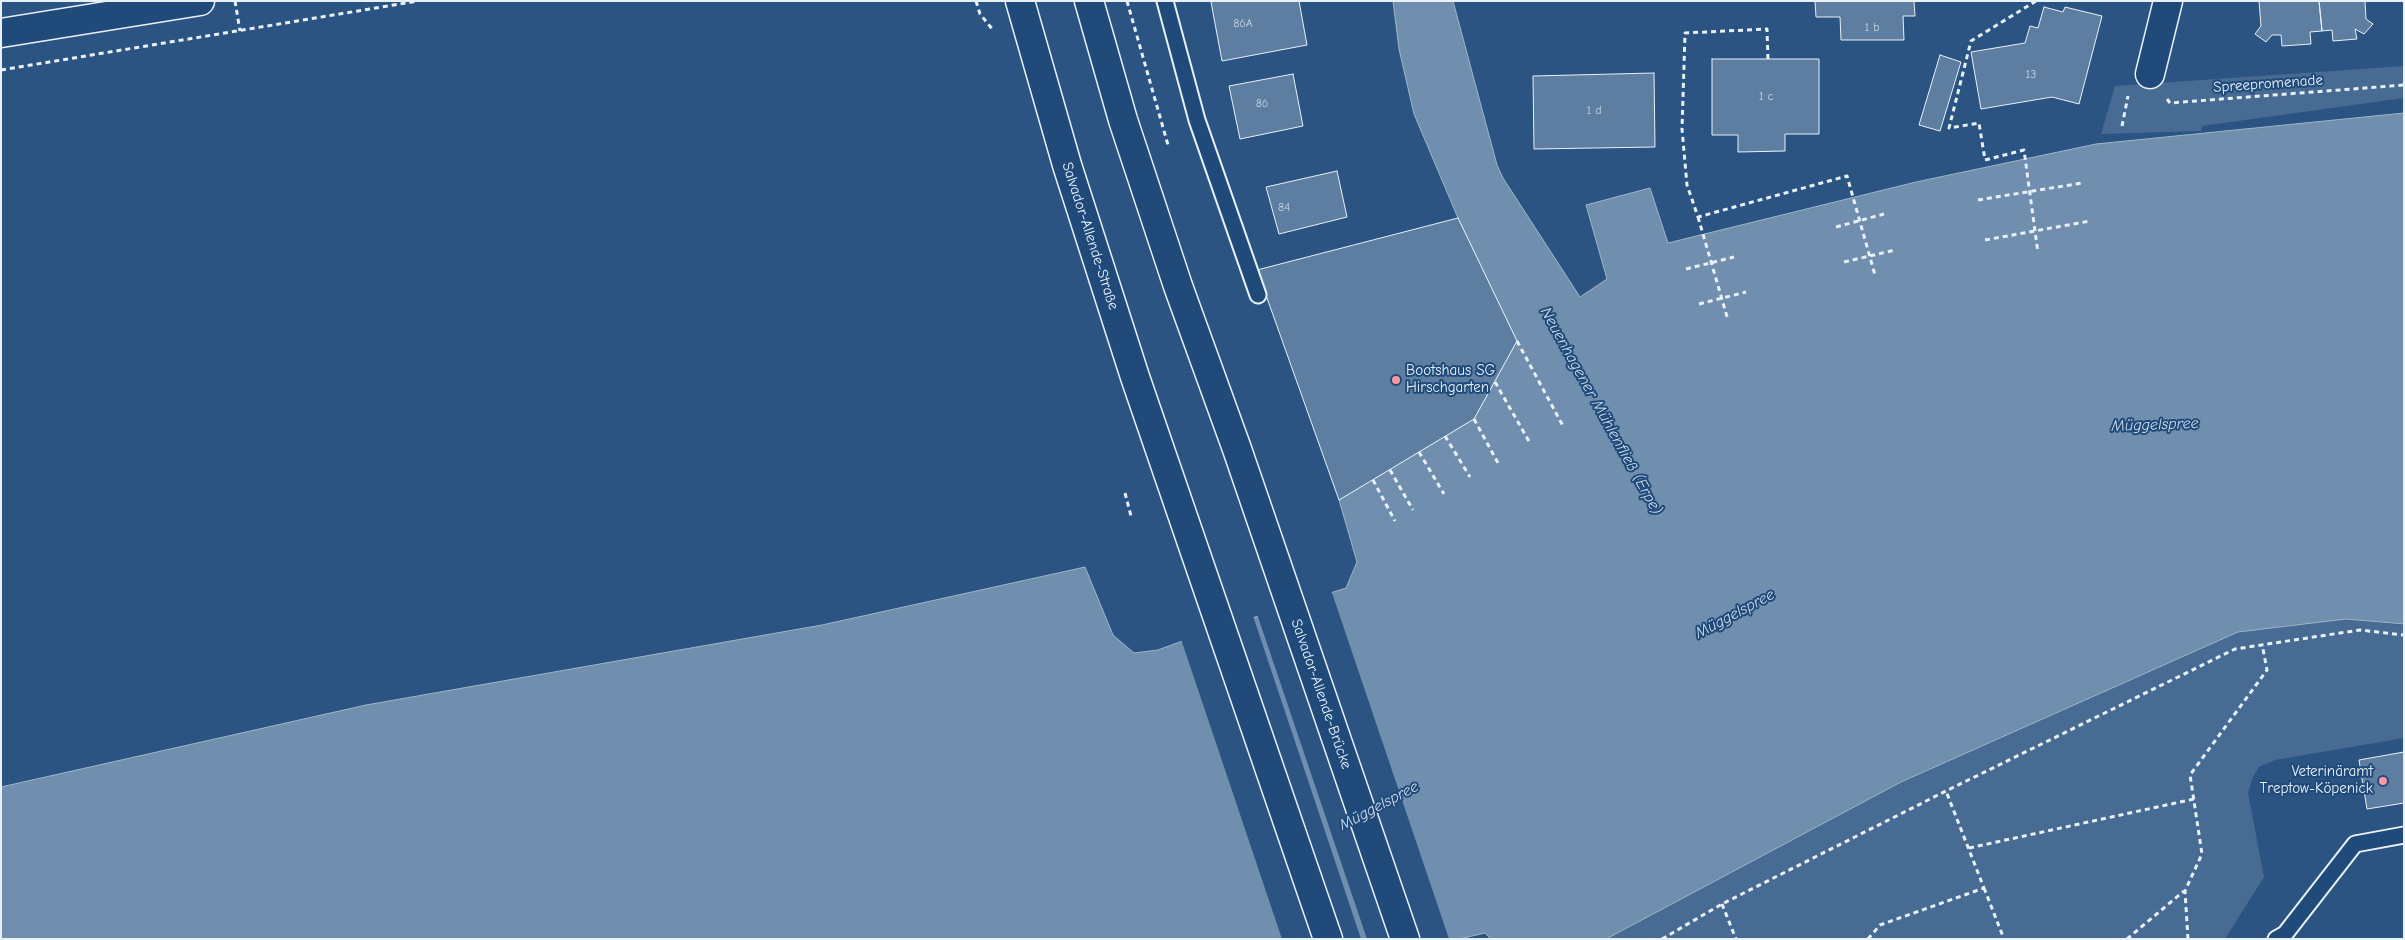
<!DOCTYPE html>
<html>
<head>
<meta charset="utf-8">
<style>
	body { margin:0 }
	#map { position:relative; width:2405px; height:940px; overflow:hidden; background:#2b5482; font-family:"Comic Neue",sans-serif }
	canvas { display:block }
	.frame { position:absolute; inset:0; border:2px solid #e8f1f8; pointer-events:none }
</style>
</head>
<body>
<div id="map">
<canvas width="2405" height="940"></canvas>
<div class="frame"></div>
</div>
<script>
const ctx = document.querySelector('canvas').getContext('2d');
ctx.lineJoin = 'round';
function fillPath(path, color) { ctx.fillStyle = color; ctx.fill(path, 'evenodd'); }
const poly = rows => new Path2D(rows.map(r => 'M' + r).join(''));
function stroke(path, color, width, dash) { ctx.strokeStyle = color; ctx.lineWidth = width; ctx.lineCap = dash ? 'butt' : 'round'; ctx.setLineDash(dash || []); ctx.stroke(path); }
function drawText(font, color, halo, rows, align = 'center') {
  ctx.font = font + ' "Comic Neue",sans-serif'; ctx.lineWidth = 4; ctx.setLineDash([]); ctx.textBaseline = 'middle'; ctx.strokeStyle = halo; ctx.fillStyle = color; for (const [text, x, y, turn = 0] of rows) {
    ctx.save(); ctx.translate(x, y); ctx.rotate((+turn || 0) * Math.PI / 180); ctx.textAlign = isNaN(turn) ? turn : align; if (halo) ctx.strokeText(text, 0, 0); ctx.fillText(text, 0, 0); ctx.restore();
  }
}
fillPath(poly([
	[2404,66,2404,98,2202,126,2201,131,2101,134,2115,86],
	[2346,619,2404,625,2404,738,2275,760,2259,767,2253,777,2248,793,2264,877,2225,939,1606,939,1901,782,2239,632]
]), '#476b93');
const water = poly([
	[1393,1,1453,1,1497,165,1503,178,1580,297,1607,279,1586,205,1650,188,1668,243,1916,182,2096,144,2404,113,2404,624,2346,619,2238,632,1901,782,1606,939,1491,939,1485,933,1459,939,1439,939,1430,914,1378,931,1381,939,1,939,1,787,366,705,822,625,1085,567,1113,635,1134,653,1158,650,1196,636,1346,588,1357,562,1339,500,1474,419,1517,341,1458,218,1414,114,1399,49,1393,1]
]);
fillPath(water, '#708ead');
stroke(water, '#a0b6cb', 1);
fillPath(poly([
	[1331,590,1449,939,1437,939,1428,917,1381,933,1383,939,1367,939,1257,614],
	[1253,616,1361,939,1282,939,1181,639]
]), '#2b5482');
const building = poly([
	[1216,1,1299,1,1307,45,1222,61,1211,2,1216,1],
	[1815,1,1914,1,1915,16,1903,16,1904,40,1841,40,1840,17,1816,17,1815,1],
	[2259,1,2319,1,2322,31,2310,32,2311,44,2282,46,2281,35,2272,35,2266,42,2255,34,2261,26,2259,1],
	[2319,1,2365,1,2366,19,2373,24,2364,34,2355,29,2357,39,2333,41,2332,30,2322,31,2319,1],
	[2044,7,2063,12,2065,7,2102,16,2079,104,2052,97,1981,109,1971,52,2025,43,2030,26,2038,28,2044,7],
	[1940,55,1961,62,1940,131,1919,125,1940,55],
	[1712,59,1819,59,1819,134,1785,134,1785,151,1738,152,1738,135,1712,135,1712,59],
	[1654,73,1655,147,1534,149,1533,76,1654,73],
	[1293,74,1303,126,1240,139,1229,86,1293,74],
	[1337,171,1347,217,1279,234,1266,187,1337,171],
	[1458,218,1517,341,1474,419,1339,500,1257,270,1458,218],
	[2404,752,2404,803,2367,809,2359,760,2404,752]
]);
fillPath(building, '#5d7da1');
stroke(building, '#e8f1f8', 1);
const lane = poly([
	[1165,1,1197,120,1258,295],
	[2276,939,2285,934,2355,844,2404,835]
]);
const street = poly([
	[2150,74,2168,1]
]);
const secondary = poly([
	[1020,1,1067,165,1135,377,1328,939],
	[1089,1,1123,120,1178,286,1237,449,1405,939],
	[1,33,200,1]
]);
stroke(lane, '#e8f1f8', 19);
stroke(street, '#e8f1f8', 31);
stroke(secondary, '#e8f1f8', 31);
stroke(poly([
	[235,1,240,31],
	[976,1,980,14,993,30],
	[1127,1,1168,145],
	[2036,1,1971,41,1949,128,1979,123,1985,160,2024,150,2038,253],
	[1768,59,1767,29,1685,33,1682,129,1687,185,1698,217,1847,176,1875,275],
	[1,70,418,1],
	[2167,99,2170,103,2404,85],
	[2122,126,2128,96],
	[1978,200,2082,183],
	[1698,217,1728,320],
	[1836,227,1884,214],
	[1985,240,2090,221],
	[1844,262,1895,250],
	[1686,269,1734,257],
	[1699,304,1746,292],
	[1517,341,1563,426],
	[1495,382,1530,443],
	[1474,419,1498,463],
	[1445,436,1470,477],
	[1419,452,1444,494],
	[1390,470,1413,510],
	[1373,480,1395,521],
	[1125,493,1131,516],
	[1969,848,2194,799],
	[1984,888,2004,939],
	[1722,904,1736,939],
	[1662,939,1722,904,1946,791,2235,649,2360,630,2404,635],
	[1868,939,1880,925,1984,888,1946,791],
	[2127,939,2184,891],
	[2188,939,2185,891,2202,854,2190,775,2267,670,2262,644]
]), '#e8f1f8', 3, [5, 4]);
stroke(lane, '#1f4a7a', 15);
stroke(street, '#1f4a7a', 28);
stroke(secondary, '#1f4a7a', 28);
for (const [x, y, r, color] of [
	[1396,380,5,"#ff9aa2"],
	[2383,781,5,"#ff9aa2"]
]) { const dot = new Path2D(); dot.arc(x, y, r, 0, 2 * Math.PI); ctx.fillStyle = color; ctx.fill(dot); stroke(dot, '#1f4a7a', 2); }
drawText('12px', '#c5d4e2', null, [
	["86A",1243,24],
	["1 b",1872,28],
	["13",2031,75],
	["1 c",1766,97],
	["86",1262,104],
	["1 d",1594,111],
	["84",1284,208]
]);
drawText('15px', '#e8f1f8', '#1f4a7a', [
	["Spreepromenade",2268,84,-4],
	["Salvador-Allende-Straße",1090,236,72],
	["Salvador-Allende-Brücke",1321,694,71]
]);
drawText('15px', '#e8f1f8', '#1f4a7a', [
	["Bootshaus SG",1406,371],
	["Hirschgarten",1406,388],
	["Veterinäramt",2373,772,"right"],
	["Treptow-Köpenick",2373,789,"right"]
], 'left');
drawText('italic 16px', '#d0dde9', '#1f4a7a', [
	["Neuenhagener Mühlenfließ (Erpe)",1601,411,61],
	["Müggelspree",2155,425,-2],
	["Müggelspree",1735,614,-28],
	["Müggelspree",1379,806,-28]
]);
</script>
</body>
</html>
